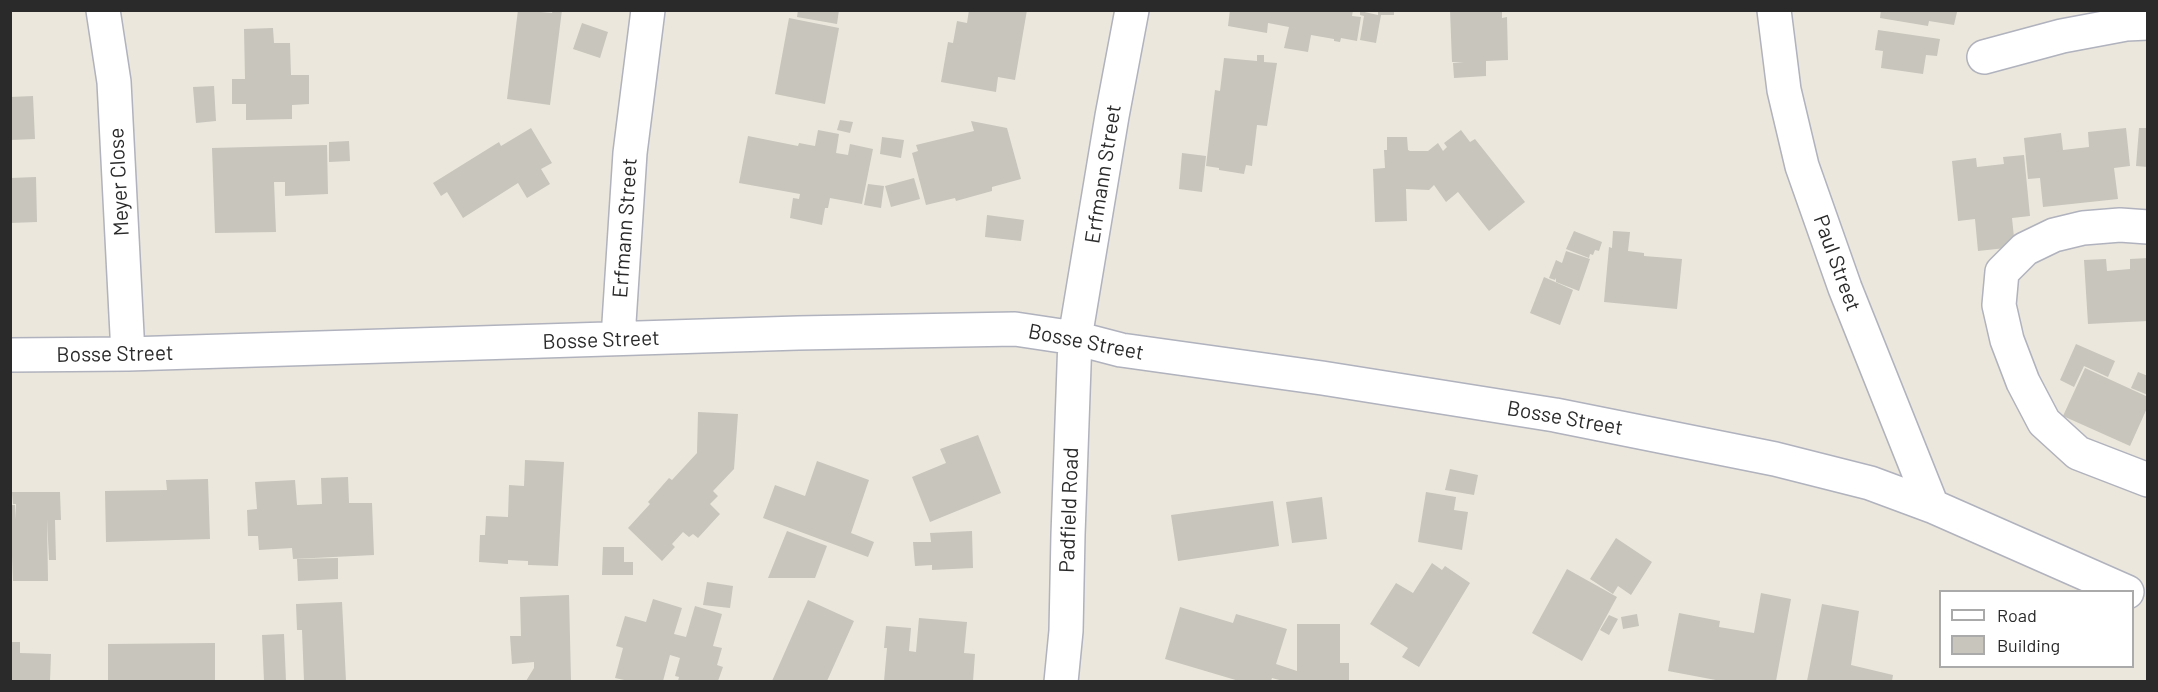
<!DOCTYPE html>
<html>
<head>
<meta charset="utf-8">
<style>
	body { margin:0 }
	#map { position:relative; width:2158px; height:692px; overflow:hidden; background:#ebe7dd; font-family:Barlow,sans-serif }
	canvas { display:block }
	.frame { position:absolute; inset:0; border:12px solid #2a2a2a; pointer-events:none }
	.legend { position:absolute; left:1939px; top:590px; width:195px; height:78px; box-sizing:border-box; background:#fff; border:2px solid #aaa; margin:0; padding:8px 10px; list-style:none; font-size:18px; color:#2a2a2a }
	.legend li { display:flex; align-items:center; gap:12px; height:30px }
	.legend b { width:30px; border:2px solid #aaa }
</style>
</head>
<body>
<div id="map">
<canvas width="2158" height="692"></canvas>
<div class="frame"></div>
<ul class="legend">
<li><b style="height:8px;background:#fff"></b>Road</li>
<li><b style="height:16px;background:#c7c5bc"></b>Building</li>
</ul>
</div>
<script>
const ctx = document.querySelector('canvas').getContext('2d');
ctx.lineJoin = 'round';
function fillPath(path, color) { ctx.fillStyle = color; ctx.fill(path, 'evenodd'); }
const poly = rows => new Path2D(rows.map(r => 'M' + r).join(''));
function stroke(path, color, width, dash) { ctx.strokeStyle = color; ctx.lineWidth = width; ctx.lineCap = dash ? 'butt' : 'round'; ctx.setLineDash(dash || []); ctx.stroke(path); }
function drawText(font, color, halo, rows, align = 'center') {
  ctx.font = font + ' Barlow,sans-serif'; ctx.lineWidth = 6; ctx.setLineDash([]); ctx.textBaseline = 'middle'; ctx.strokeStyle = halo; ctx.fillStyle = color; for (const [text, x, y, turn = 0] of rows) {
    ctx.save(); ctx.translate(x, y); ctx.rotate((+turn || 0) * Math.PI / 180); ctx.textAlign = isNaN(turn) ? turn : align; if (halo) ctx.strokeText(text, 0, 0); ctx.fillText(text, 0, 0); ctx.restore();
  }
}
fillPath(poly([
	[518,10,552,13,553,10,562,10,550,105,507,99],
	[798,10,839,10,837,24,797,17],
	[969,10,1027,10,1015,80,998,77,996,92,941,82,948,42,953,43,957,21,967,23],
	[1230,10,1332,10,1343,12,1344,10,1353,10,1352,16,1361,17,1357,41,1341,38,1340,42,1334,41,1334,39,1311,35,1308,52,1284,48,1289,27,1268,23,1267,33,1228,26],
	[1378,10,1394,10,1394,15,1381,15,1376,43,1360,40,1364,16,1360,15,1360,11,1378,15],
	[1450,10,1502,10,1502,18,1507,17,1508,60,1486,61,1486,76,1454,78,1453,63,1464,62,1452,62],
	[1881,10,1949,10,1957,12,1954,25,1929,21,1928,26,1880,18],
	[789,18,839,28,825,104,775,94],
	[582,23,608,32,600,58,573,49],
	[273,28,274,43,290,43,291,75,309,75,309,104,292,105,292,119,246,120,246,104,232,104,232,79,245,79,244,29],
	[1878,30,1940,39,1937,56,1926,55,1923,74,1881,68,1883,51,1875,50],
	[1257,55,1264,55,1264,62,1277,63,1267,126,1257,125,1252,166,1246,165,1244,174,1219,170,1219,168,1206,166,1215,90,1220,91,1224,58,1257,61],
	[214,86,216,121,196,123,193,87],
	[33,96,35,139,10,140,10,97],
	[840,120,853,122,850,133,837,130],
	[971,121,1007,128,1021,179,992,187,992,191,956,201,955,198,926,205,912,153,918,151,916,145,974,131],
	[531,128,552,163,541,169,550,184,527,198,518,183,463,218,447,192,441,196,433,183,499,142,501,146],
	[2126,128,2130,166,2114,168,2118,199,2043,207,2040,178,2028,179,2024,138,2061,133,2063,150,2089,147,2088,132],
	[2139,128,2148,128,2148,167,2136,166],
	[818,130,839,134,836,153,848,155,850,144,873,149,862,204,830,198,828,208,825,208,822,225,790,218,793,198,799,199,800,194,739,183,748,136,798,146,799,143,815,146],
	[1461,130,1470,142,1475,139,1525,202,1489,231,1458,192,1446,202,1434,185,1429,190,1406,189,1407,221,1375,222,1373,169,1385,168,1384,150,1387,150,1387,137,1407,137,1408,150,1410,151,1428,151,1438,143,1443,151,1447,147,1444,143],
	[882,137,904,140,901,158,880,154],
	[349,141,350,161,329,162,329,142],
	[327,145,328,194,285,196,285,182,274,182,276,232,215,233,212,148],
	[1182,153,1206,156,1202,192,1179,189],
	[2024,155,2030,216,2012,218,2015,247,1978,251,1975,219,1958,221,1952,161,1976,158,1977,167,2004,164,2003,157],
	[36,177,37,222,10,223,10,178],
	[914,178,920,199,891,207,885,186],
	[868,184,884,186,881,208,864,205],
	[987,215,1024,220,1021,241,985,237],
	[1574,231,1602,242,1599,251,1595,250,1593,255,1590,254,1589,258,1566,249],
	[1613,231,1630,232,1628,251,1644,253,1644,256,1682,259,1677,309,1604,302,1609,247,1612,248],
	[1566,251,1590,259,1579,291,1556,282,1556,278,1555,280,1549,278,1556,260,1562,263],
	[2148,258,2148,321,2088,324,2084,260,2106,259,2107,271,2130,269,2130,259],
	[1544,277,1573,290,1560,325,1530,313],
	[2076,344,2115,361,2108,377,2084,366,2074,387,2060,380],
	[2085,368,2148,397,2148,406,2130,446,2063,416],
	[2138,372,2148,376,2148,395,2131,388],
	[698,412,738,414,734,469,713,491,718,496,710,504,720,514,698,538,693,534,689,537,683,532,672,544,675,547,662,561,628,528,650,504,648,502,669,478,672,480,697,453],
	[978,435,1001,493,930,522,912,477,946,463,940,449],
	[525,460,564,462,558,566,528,565,528,561,508,560,508,564,479,562,480,535,485,535,486,516,508,517,509,485,524,486],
	[817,461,869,480,851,533,874,542,868,557,763,518,775,485,805,496],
	[1450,469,1478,475,1474,495,1445,490],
	[348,477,349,503,372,503,374,555,293,559,292,548,259,550,258,536,248,536,247,510,257,509,255,482,295,480,297,505,322,504,321,478],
	[208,479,210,539,106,542,105,491,167,490,166,480],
	[12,492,60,492,61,520,55,520,56,560,49,560,47,518,48,581,13,581,10,505,15,505,16,519,16,504,13,504],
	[1426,492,1456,497,1454,510,1468,512,1462,550,1418,542],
	[1322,497,1327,539,1292,543,1286,502],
	[1273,501,1279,546,1178,561,1171,515],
	[787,531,827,546,815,578,768,578],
	[972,531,973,568,932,570,932,565,915,566,913,542,931,542,930,533],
	[1616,538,1652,562,1631,595,1618,586,1613,594,1590,579],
	[603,547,624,547,624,562,633,562,633,575,602,575],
	[338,558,338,579,298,581,297,559],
	[1432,563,1442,570,1445,566,1470,583,1419,667,1402,657,1408,648,1370,624,1396,583,1413,593],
	[1567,569,1617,597,1582,661,1532,633],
	[707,582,733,586,730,608,703,605],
	[1761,593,1791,599,1776,681,1721,681,1668,671,1679,613,1720,621,1719,627,1754,633],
	[569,595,571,681,526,681,534,668,534,662,512,664,510,636,521,636,520,597],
	[653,599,682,608,674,634,686,637,695,606,722,614,713,646,722,648,717,665,723,667,718,681,678,681,679,677,675,676,680,658,670,655,663,681,629,681,615,678,623,648,616,646,625,616,646,622],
	[808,600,854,621,827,681,772,681],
	[342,602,346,681,304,681,302,630,297,630,296,604],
	[1822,604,1859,611,1851,665,1893,675,1892,681,1807,681],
	[1180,607,1233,623,1236,614,1287,629,1276,664,1297,671,1297,624,1340,624,1340,663,1349,663,1349,681,1283,681,1272,678,1271,681,1239,681,1165,659],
	[1637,614,1639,626,1623,629,1621,617],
	[1609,615,1618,619,1609,635,1600,630],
	[919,618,967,622,964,653,975,654,973,681,884,681,887,648,884,648,886,626,911,628,909,651,916,652],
	[284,634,286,681,264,681,262,635],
	[10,642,20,642,20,653,51,654,50,681,10,681],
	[215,643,215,681,108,681,108,644]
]), '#c7c5bc');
const minor = poly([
	[103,10,114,82,128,354],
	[1774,10,1784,90,1802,166,1845,288,1932,506],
	[1984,57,2062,36,2126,24,2148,23],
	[2148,227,2120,225,2083,228,2054,235,2025,249,2002,272,1999,305,2007,340,2023,382,2044,422,2078,453,2148,480],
	[618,338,630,153,648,10],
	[10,355,128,354,798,333,1015,329,1075,338,1121,350,1322,378,1555,415,1775,459,1870,483,1932,506,2127,592],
	[1061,682,1066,631,1068,535,1075,338,1112,116,1132,10]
]);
stroke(minor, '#b0b2bd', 36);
stroke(minor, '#fff', 33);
drawText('21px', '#2a2a2a', '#fff', [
	["Erfmann Street",1103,174,-81],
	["Meyer Close",119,182,-93],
	["Erfmann Street",625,228,-86],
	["Paul Street",1837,263,70],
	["Bosse Street",601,340,-2],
	["Bosse Street",1086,342,11],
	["Bosse Street",115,354,-1],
	["Bosse Street",1565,418,10],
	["Padfield Road",1069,510,-88]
]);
</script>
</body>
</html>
